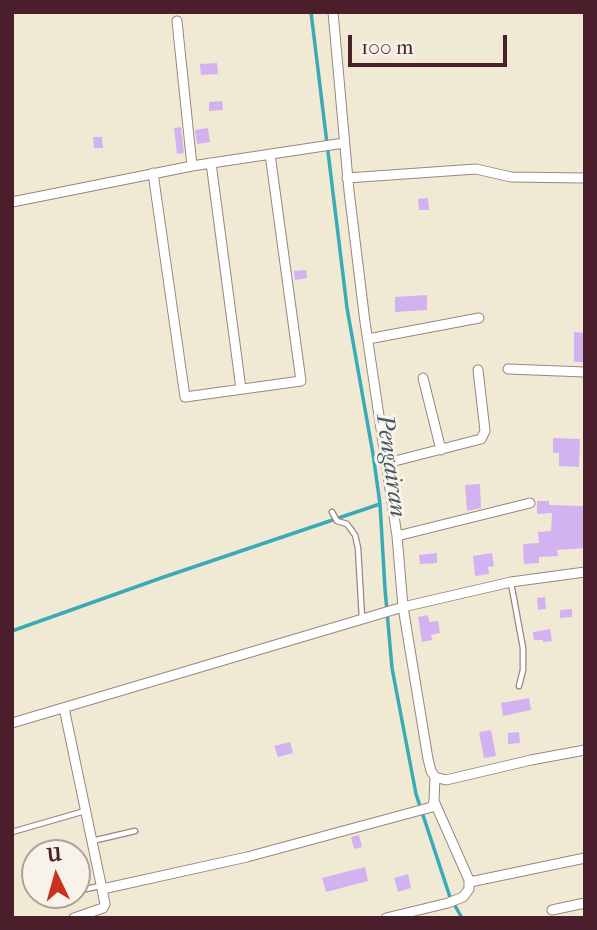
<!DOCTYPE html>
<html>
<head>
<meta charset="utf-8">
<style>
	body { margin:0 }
	#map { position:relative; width:597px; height:930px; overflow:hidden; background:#f0ead4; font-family:"IM FELL French Canon",serif }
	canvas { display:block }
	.frame { position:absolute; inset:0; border:14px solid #4a1f2b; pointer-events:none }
	.north { position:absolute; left:21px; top:839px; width:70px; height:70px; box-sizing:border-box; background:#f7f3e8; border:2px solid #b29e9c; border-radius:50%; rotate:355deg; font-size:19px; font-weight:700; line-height:28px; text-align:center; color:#4a1f2b }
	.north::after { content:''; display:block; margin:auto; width:24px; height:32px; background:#c8321e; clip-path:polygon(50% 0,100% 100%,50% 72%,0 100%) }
	.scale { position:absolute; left:348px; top:35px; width:159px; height:32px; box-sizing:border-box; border:4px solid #4a1f2b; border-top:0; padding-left:9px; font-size:21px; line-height:24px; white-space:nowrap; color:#4a1f2b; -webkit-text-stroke:5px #f7f3e8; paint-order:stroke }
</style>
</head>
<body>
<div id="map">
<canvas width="597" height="930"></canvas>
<div class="frame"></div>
<div class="north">U</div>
<div class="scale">100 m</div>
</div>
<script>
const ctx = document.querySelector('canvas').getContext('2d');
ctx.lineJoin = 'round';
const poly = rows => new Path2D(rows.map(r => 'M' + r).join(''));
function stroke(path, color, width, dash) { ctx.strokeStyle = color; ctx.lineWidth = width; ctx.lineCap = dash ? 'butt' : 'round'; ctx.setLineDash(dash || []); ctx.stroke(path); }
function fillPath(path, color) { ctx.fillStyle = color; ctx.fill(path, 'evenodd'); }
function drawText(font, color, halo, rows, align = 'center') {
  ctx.font = font + ' "IM FELL French Canon",serif'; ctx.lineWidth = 6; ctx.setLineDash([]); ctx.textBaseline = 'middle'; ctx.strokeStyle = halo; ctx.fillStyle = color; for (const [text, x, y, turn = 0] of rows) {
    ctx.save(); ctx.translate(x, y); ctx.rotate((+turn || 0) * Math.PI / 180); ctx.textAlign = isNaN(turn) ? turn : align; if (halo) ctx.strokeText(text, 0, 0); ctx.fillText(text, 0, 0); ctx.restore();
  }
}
stroke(poly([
	[311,12,347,308,373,454,380,504,385,589,392,668,416,794,450,897,462,918],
	[12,631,161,578,380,504]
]), '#3aaab7', 3.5);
fillPath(poly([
	[217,63,218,74,201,75,200,64],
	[222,101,223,110,209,111,209,102],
	[181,127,184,153,177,154,174,128],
	[208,128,210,142,197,144,195,130],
	[93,137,102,137,103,148,94,148],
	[428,198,429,210,419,210,418,199],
	[306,270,307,278,295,280,294,271],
	[427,295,427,310,395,312,395,297],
	[574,332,585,333,585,362,574,362],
	[553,438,580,439,579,467,559,466,559,453,553,453],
	[480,484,481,508,467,511,465,485],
	[537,501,549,501,549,505,585,506,585,548,557,550,558,556,539,557,539,563,524,564,523,544,539,543,538,532,551,531,552,513,537,514],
	[437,553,437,563,420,564,419,555],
	[492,553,494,566,488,567,489,574,475,576,473,556],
	[545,597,546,609,538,610,537,598],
	[572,609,572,617,560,618,560,610],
	[428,615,429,622,438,621,440,633,431,635,432,640,422,642,418,617],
	[550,629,552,641,543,642,543,640,534,640,533,632],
	[529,698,531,710,503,716,501,703],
	[491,730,496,756,484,758,479,732],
	[519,732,520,743,508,744,508,733],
	[290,742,293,753,278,757,274,746],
	[359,835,362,847,354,849,351,837],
	[365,867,368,881,326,892,322,878],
	[408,874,411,888,398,892,394,878]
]), '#d3b2f1');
const service = poly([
	[332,512,337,521,347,524,355,535,358,548,362,618],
	[511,583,523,648,523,670,519,686],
	[12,832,85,811],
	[92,841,135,831],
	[77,891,100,886],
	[57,895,58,895]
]);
const minor = poly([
	[333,12,349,191,365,322,397,536,403,607,428,759,431,771,435,777,446,780,531,760,585,750],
	[177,21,192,166],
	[211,163,241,389],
	[153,173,185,397,301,381,270,154],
	[347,178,476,169,511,177,585,178],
	[12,202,192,166,344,143],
	[368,339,479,318],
	[508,369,585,372],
	[423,378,441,450],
	[387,463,481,439,485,431,478,370],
	[397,536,530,503],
	[64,708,102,889],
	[12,723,403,607,511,582,585,572],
	[470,882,585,858],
	[552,910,585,903],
	[74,918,103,908,105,904,102,889,107,888,247,857,432,807,434,801,435,777],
	[386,918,448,903,463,897,469,889,469,880,434,801]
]);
stroke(service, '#9d8480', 7);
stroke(minor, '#9d8480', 11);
stroke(service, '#fff', 4.5);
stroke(minor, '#fff', 9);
drawText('italic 24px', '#445763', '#f7f3e8', [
	["Pengairan",390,466,82]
]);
</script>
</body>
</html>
